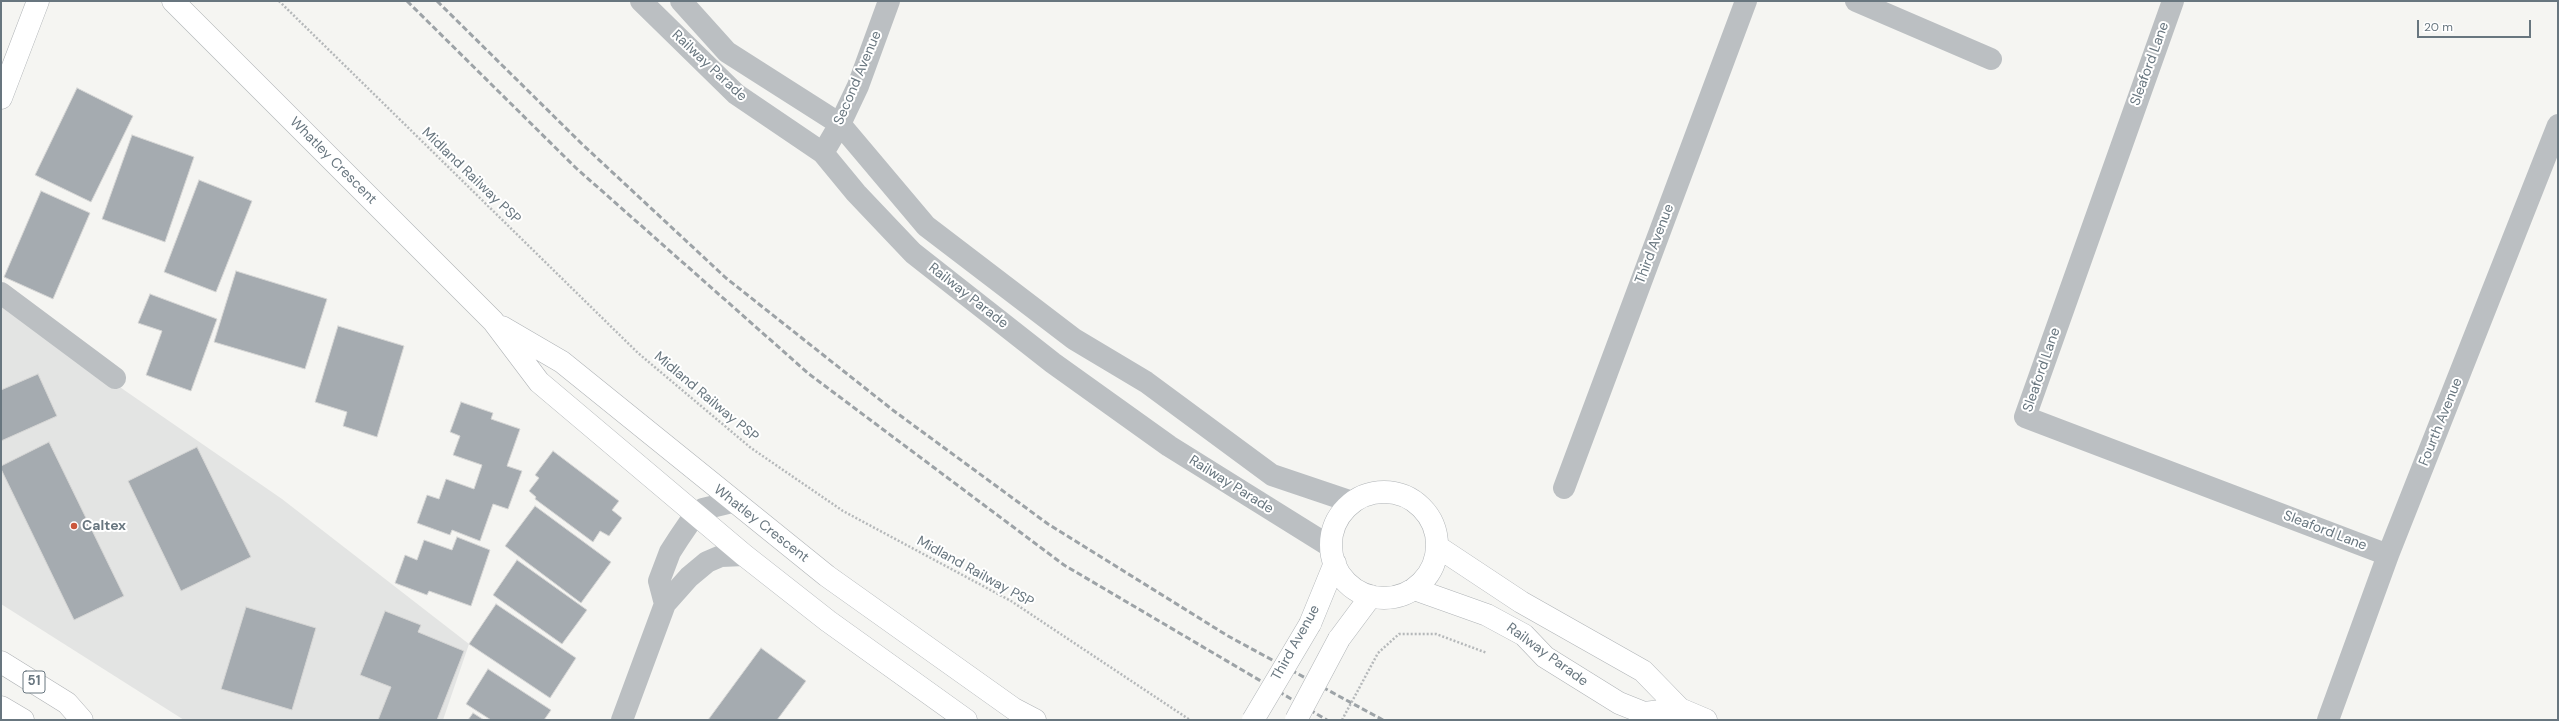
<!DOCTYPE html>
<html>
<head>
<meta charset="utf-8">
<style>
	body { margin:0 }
	#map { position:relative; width:2559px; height:721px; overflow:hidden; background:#f5f5f2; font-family:"DM Sans",sans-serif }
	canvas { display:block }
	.frame { position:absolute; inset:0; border:2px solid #68767f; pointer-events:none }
	.scale { position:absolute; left:2417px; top:20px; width:114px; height:18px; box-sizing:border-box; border:2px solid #68767f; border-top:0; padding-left:5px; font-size:12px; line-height:14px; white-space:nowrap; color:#68767f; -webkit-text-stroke:3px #fff; paint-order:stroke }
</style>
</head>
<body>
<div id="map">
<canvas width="2559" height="721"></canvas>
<div class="frame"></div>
<div class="scale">20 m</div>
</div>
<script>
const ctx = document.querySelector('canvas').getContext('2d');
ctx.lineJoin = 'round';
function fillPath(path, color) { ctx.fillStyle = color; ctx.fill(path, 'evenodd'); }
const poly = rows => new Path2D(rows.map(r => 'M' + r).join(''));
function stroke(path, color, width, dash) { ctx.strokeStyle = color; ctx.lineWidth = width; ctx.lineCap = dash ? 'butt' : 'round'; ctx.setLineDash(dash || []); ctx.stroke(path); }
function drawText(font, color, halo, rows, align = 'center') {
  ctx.font = font + ' "DM Sans",sans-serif'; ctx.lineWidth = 4; ctx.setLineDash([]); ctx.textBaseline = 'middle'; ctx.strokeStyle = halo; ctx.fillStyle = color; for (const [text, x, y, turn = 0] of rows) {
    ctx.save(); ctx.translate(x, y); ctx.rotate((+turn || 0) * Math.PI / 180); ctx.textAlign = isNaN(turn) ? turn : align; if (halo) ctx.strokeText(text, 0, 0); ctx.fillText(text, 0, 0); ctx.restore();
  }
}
fillPath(poly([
	[1,305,282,499,469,644,443,720,184,720,1,604]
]), '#e3e4e3');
const building = poly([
	[77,88,133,116,91,202,35,175,77,88],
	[132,135,194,157,165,242,102,219,132,135],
	[199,180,252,201,216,292,164,272,199,180],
	[41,191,90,213,53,299,4,277,41,191],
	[236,271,327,299,305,369,214,342,236,271],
	[150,294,217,319,191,391,146,375,162,331,138,323,150,294],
	[338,326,404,346,377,437,343,426,347,412,315,402,338,326],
	[38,374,57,416,1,441,1,390,38,374],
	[461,402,493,413,491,419,520,429,507,466,522,471,508,509,493,504,480,541,452,530,450,535,417,523,427,495,439,499,446,479,474,489,482,465,453,455,460,436,450,432,461,402],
	[49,442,124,596,74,620,1,469,1,466,49,442],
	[197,447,251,557,181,591,128,481,197,447],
	[553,451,619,501,612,510,622,518,609,536,600,531,593,542,535,499,536,497,529,491,539,478,535,475,553,451],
	[535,506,611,562,581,603,505,546,535,506],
	[457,537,490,550,471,606,429,591,427,595,395,583,405,555,417,560,424,540,452,550,457,537],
	[517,560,587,610,562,644,493,595,517,560],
	[496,604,576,658,550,698,469,644,496,604],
	[246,607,316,628,292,710,221,689,246,607],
	[385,611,421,625,418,632,464,651,437,720,378,720,391,687,360,675,385,611],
	[761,648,806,681,777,720,708,720,761,648],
	[488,669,551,710,544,720,491,720,466,704,488,669],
	[473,713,484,720,468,720,473,713]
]);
fillPath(building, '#a5abb0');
stroke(building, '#d6d6d5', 1);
const major = poly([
	[173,1,493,321,539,382,744,555,828,621,966,720],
	[1,98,38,1],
	[502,327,562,362,827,576,1014,709,1035,720],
	'1331 545a53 53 0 1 1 106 0a53 53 0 1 1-106 0Z',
	[1438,547,1521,602,1643,671,1680,709,1706,720],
	[1414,589,1487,615,1524,635,1545,657,1619,703,1644,713,1680,709],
	[1310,624,1335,563],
	[1339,639,1371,596]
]);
const highway = poly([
	[1,662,67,703,82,720],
	[1,707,23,720]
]);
stroke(major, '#afb3b6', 23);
stroke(highway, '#afb2b5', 23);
stroke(poly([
	[279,1,638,353,751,448,843,511,1011,601,1190,720],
	[1378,653,1399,634,1436,634,1487,653]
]), '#b5b8ba', 2.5, [2, 2]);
stroke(poly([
	[641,1,736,94,823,153,856,193,913,253,1053,363,1169,446,1331,547],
	[681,1,727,52,840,124,926,226,1074,339,1146,382,1272,475,1352,502],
	[1856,1,1991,59],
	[2173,1,2025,417,2388,555],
	[823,153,840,124,858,86,889,1],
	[1,293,115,378],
	[1564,488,1746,1],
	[665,604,659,581,670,552,679,538,694,516,703,509,732,502],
	[622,720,665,604,689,577,707,562,721,556,744,555],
	[2328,720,2388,555,2558,125]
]), '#bbbfc2', 22);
stroke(major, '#fff', 22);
stroke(highway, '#fff', 22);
stroke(poly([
	[407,1,576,168,809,374,1064,565,1327,720],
	[437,1,582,144,726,278,894,411,1048,524,1228,636,1383,720]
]), '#9da3a7', 3, [6, 3]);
const majorBridge = poly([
	[1253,720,1310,624],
	[1296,720,1339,639]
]);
stroke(majorBridge, '#afb3b6', 23, []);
stroke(poly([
	[1342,720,1378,653]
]), '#b5b8ba', 2.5, [2, 2]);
stroke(majorBridge, '#fff', 22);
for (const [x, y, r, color] of [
	[74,526,4,"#cb573c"]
]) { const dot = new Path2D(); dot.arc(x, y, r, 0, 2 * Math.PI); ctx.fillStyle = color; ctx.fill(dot); stroke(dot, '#fff', 1.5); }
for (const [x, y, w] of [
	[34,682,22]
]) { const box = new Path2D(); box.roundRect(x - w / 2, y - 11, w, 22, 3); ctx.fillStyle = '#fff'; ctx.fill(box); stroke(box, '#68767f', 1); }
drawText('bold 13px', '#68767f', null, [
	["51",34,682]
]);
drawText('14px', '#68767f', '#fff', [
	["Sleaford Lane",2150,64,-70],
	["Railway Parade",709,66,43],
	["Second Avenue",858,78,-67],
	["Whatley Crescent",333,161,45],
	["Midland Railway PSP",471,176,44],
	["Third Avenue",1655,244,-69],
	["Railway Parade",968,296,38],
	["Sleaford Lane",2042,370,-71],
	["Midland Railway PSP",706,397,40],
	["Fourth Avenue",2441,422,-68],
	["Railway Parade",1231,485,32],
	["Whatley Crescent",761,524,38],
	["Sleaford Lane",2325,531,21],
	["Midland Railway PSP",975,572,29],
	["Third Avenue",1296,643,-61],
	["Railway Parade",1547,655,36]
]);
drawText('bold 14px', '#68767f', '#fff', [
	["Caltex",82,526]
], 'left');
</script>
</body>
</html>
